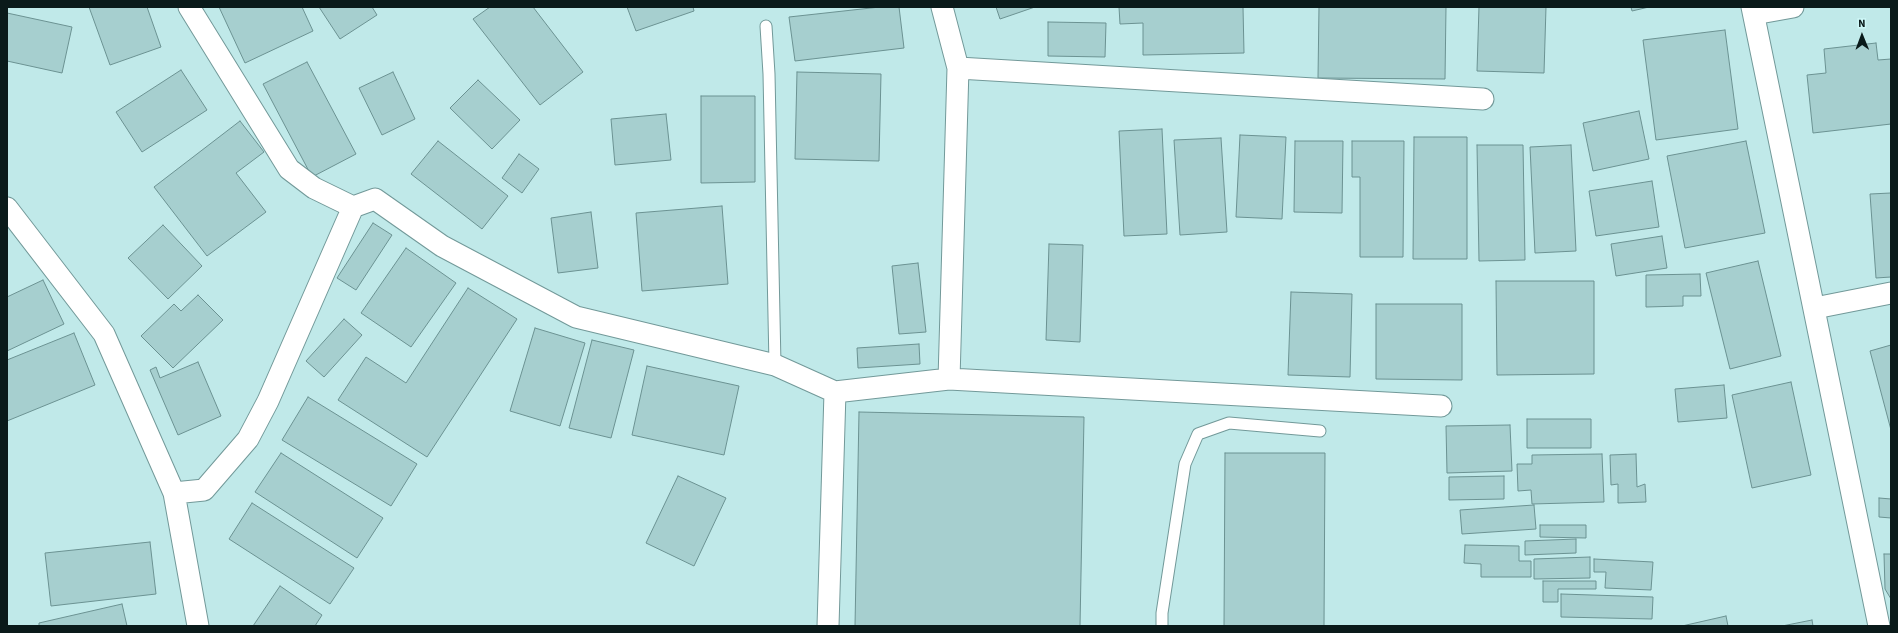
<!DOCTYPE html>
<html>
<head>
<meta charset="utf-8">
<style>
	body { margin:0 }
	#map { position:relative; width:1898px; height:633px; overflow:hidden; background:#c0e9e9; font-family:"Source Sans 3",sans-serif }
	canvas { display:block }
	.frame { position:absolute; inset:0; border:8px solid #0a1a1a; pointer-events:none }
	.north { position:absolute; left:1842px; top:16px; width:40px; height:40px; -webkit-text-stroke:3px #cdf7f7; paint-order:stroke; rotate:359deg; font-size:11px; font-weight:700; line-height:16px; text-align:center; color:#0a1a1a }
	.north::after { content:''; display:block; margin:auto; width:14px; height:18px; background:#0a1a1a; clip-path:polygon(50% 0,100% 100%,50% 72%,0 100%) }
</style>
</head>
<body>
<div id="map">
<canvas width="1898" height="633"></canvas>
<div class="frame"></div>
<div class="north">N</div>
</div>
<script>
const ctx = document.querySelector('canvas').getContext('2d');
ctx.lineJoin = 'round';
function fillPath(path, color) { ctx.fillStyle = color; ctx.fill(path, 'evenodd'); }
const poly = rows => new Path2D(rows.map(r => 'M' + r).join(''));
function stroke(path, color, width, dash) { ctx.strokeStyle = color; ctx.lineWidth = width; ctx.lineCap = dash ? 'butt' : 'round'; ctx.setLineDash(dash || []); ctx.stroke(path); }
const building = poly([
	[89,7,147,7,161,47,110,65,89,7],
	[219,7,302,7,313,31,245,63,219,7],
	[319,7,372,7,377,15,340,39,319,7],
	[490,7,533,7,583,72,540,105,473,19,490,7],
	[627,7,693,7,694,11,636,31,627,7],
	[880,7,899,7,904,48,795,61,789,17,880,7],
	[996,7,1035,7,1000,19,996,7],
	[1119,7,1243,7,1244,53,1143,55,1143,23,1120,24,1119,7],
	[1319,7,1446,7,1445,79,1318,78,1319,7],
	[1479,7,1546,7,1544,73,1477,71,1479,7],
	[1631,7,1649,7,1632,11,1631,7],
	[7,13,72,27,62,73,7,61,7,13],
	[1048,22,1106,23,1105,57,1048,56,1048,22],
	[1725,30,1738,129,1656,140,1643,40,1725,30],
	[1876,43,1878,60,1891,59,1891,124,1813,133,1807,75,1826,73,1824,49,1876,43],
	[307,62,356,154,312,177,263,84,307,62],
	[181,70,207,110,142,152,116,112,181,70],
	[393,72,415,119,382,135,359,88,393,72],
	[797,72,881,74,879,161,795,159,797,72],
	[478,80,520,120,492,149,450,108,478,80],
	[701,96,755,96,755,182,701,183,701,96],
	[1639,111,1649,159,1593,171,1583,123,1639,111],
	[666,114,671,160,615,165,611,119,666,114],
	[240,121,264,152,236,173,266,212,207,256,154,187,240,121],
	[1162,129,1167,234,1124,236,1119,131,1162,129],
	[1240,135,1286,137,1282,219,1236,217,1240,135],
	[1414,137,1467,137,1467,259,1413,259,1414,137],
	[1221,138,1227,232,1180,235,1174,140,1221,138],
	[438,141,508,196,482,229,411,174,438,141],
	[1295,141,1343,141,1342,213,1294,212,1295,141],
	[1352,141,1404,141,1403,257,1360,257,1360,177,1352,177,1352,141],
	[1746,141,1765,233,1685,248,1667,156,1746,141],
	[1477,145,1523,145,1525,260,1479,261,1477,145],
	[1571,145,1576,251,1535,253,1530,147,1571,145],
	[519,154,539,169,522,193,502,178,519,154],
	[1652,181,1659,227,1596,236,1589,191,1652,181],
	[1891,193,1891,277,1876,278,1870,194,1891,193],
	[722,206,728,284,642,291,636,213,722,206],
	[591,212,598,268,558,273,551,218,591,212],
	[373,223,392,235,356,290,337,278,373,223],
	[163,225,202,266,168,299,128,258,163,225],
	[1662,236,1667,268,1616,276,1611,244,1662,236],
	[1049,244,1083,245,1080,342,1046,340,1049,244],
	[406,248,456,283,411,347,361,313,406,248],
	[1758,261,1781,356,1730,369,1706,273,1758,261],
	[918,263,926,332,899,334,892,266,918,263],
	[1700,274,1701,296,1683,296,1683,306,1646,307,1646,275,1700,274],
	[43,280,64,324,7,351,7,297,43,280],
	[1496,281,1594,281,1594,374,1497,375,1496,281],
	[468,288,517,319,427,457,338,400,366,357,406,383,468,288],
	[1291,292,1352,294,1350,377,1288,375,1291,292],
	[198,295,223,320,173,368,141,336,174,304,181,311,198,295],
	[1376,304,1462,304,1462,380,1376,379,1376,304],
	[344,319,362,335,324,377,306,361,344,319],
	[535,328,585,343,560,426,510,411,535,328],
	[74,333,95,385,7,421,7,360,74,333],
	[592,340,634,350,611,438,569,428,592,340],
	[919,344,920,364,858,368,857,348,919,344],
	[1891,345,1891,430,1870,351,1891,345],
	[198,362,221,416,178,435,150,370,156,367,160,378,198,362],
	[647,366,739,386,724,455,632,435,647,366],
	[1791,382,1811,475,1752,488,1732,395,1791,382],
	[1724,385,1727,418,1678,422,1675,389,1724,385],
	[308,397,417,464,391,506,282,440,308,397],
	[859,412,1084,417,1080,626,855,626,859,412],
	[1527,419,1591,419,1591,448,1527,448,1527,419],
	[1510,425,1512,471,1447,473,1446,426,1510,425],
	[281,453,383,518,357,558,255,492,281,453],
	[1225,453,1325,453,1324,626,1224,626,1225,453],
	[1602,454,1604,502,1532,504,1531,490,1518,491,1517,464,1532,464,1532,455,1602,454],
	[1636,454,1637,487,1645,484,1646,502,1618,503,1618,484,1611,485,1610,455,1636,454],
	[678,476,726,498,694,566,646,543,678,476],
	[1504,476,1504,499,1449,500,1449,477,1504,476],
	[1879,498,1891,499,1891,518,1879,517,1879,498],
	[252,503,354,568,330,604,229,539,252,503],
	[1534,505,1536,529,1462,534,1460,510,1534,505],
	[1540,525,1586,525,1586,538,1540,537,1540,525],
	[1576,539,1576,553,1525,555,1525,541,1576,539],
	[150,542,156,594,51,606,45,553,150,542],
	[1465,545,1519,546,1519,561,1531,561,1531,577,1481,577,1481,564,1464,563,1465,545],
	[1884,554,1891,554,1891,599,1885,589,1884,554],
	[1590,557,1590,578,1534,579,1534,559,1590,557],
	[1594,559,1653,562,1651,590,1605,588,1606,572,1594,572,1594,559],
	[1543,581,1596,581,1596,589,1558,589,1558,602,1543,602,1543,581],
	[280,586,322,615,315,626,253,626,280,586],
	[1561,594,1653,597,1652,619,1561,617,1561,594],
	[122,604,127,626,39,626,39,623,122,604],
	[1726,616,1728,626,1682,626,1726,616],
	[1812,620,1813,626,1782,626,1812,620]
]);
fillPath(building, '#a6cfcf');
stroke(building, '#6b9292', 1);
const service = poly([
	[766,26,769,74,775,365],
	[1162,626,1162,613,1185,464,1198,434,1229,423,1320,431]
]);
const minor = poly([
	[189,7,289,169,314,188,353,207,375,199,442,246,576,317,775,365,835,392,949,379,1441,406],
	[942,7,958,68,949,379],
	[1752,7,1879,626],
	[1754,14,1793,7],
	[958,68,1483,99],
	[7,208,104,334,174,493,198,626],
	[1815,308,1891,293],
	[174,493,204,490,248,439,268,401,353,207],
	[828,626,835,392]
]);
stroke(service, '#729999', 13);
stroke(minor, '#729999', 23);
stroke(service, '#fff', 11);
stroke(minor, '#fff', 21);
</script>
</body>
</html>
